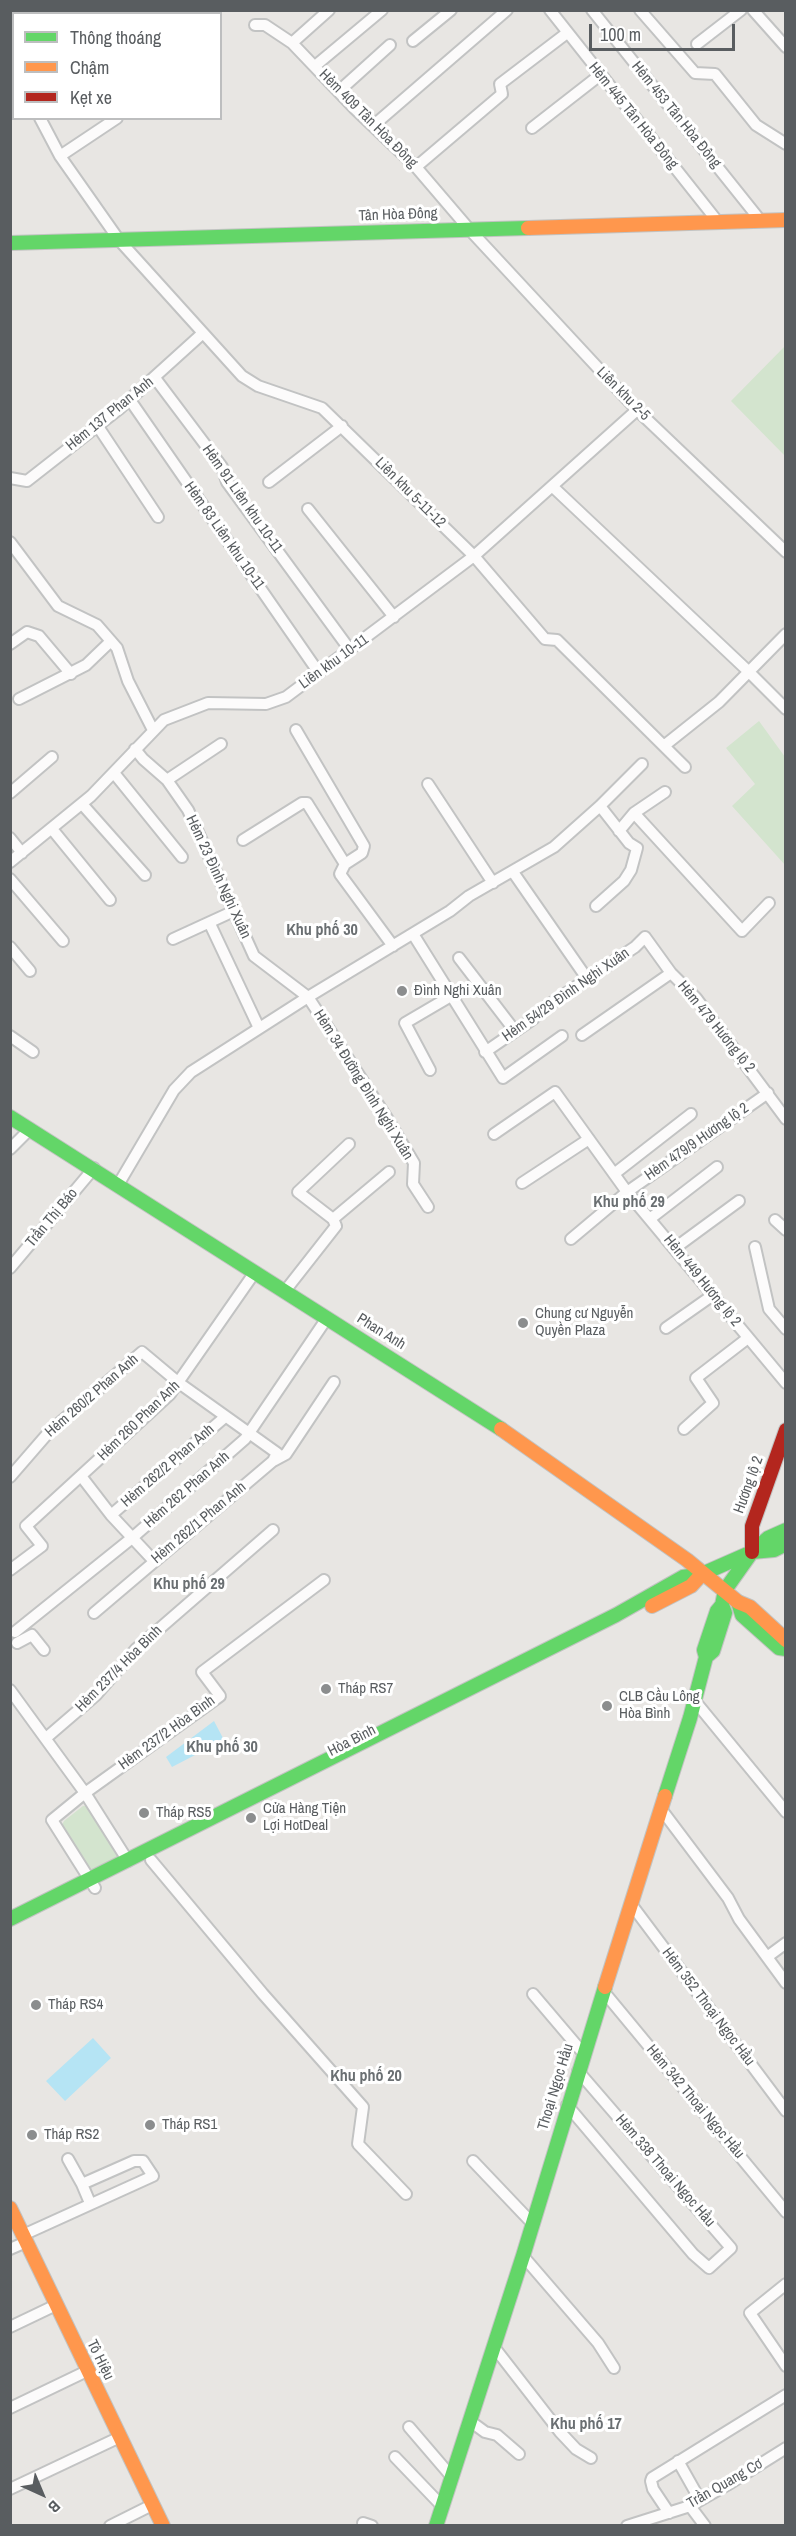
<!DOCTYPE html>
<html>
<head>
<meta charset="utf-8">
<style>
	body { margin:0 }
	#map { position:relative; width:796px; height:2536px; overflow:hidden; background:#e8e6e3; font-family:"Archivo Narrow",sans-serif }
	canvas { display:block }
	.frame { position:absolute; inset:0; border:12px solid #595d60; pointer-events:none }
	.legend { position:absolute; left:12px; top:12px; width:210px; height:108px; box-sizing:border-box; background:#fff; border:2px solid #bdbebf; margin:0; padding:8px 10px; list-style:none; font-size:18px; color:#595d60 }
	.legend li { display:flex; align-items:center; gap:12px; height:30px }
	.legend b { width:30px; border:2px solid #bdbebf }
	.north { position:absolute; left:12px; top:2464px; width:60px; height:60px; -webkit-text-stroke:4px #fff; paint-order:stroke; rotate:136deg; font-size:16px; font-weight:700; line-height:24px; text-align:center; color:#595d60 }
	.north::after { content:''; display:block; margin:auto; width:21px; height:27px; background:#595d60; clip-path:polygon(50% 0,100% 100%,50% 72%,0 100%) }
	.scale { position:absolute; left:589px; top:24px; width:146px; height:27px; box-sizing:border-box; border:3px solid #595d60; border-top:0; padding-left:8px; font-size:18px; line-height:21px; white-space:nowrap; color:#595d60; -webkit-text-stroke:4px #fff; paint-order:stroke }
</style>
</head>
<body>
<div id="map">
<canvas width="796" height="2536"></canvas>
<div class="frame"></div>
<ul class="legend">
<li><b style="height:8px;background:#63d668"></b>Thông thoáng</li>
<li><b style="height:8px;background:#ff974d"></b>Chậm</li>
<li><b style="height:8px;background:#b3261e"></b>Kẹt xe</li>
</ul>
<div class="north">B</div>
<div class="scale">100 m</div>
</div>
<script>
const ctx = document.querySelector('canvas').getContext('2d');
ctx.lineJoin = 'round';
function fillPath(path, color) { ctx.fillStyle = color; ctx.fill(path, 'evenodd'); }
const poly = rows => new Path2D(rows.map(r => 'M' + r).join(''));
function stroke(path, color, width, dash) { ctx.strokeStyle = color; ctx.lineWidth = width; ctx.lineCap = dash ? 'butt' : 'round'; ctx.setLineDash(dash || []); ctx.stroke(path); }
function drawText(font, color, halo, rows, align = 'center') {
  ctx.font = font + ' "Archivo Narrow",sans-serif'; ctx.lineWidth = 6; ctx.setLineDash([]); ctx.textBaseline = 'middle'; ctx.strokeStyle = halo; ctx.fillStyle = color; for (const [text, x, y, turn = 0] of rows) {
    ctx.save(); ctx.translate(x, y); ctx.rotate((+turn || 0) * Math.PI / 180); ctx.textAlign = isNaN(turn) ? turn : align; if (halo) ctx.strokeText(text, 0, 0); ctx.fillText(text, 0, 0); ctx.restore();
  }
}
fillPath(poly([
	[785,346,785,456,731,401],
	[759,721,785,757,785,865,732,806,755,784,726,748],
	[83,1806,87,1806,121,1856,92,1875,61,1827,64,1821]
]), '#d3e4ce');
fillPath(poly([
	[214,1721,224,1740,172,1767,166,1757],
	[93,2038,111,2058,65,2101,46,2081]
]), '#b5e4f4');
const street = poly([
	[29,10,32,14],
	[550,10,718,222],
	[592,10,760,220],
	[640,10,695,73,715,74,756,125,786,144],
	[753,10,786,47],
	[46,14,49,10],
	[255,25,265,25,292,43,355,109,416,167,469,229,637,410,786,552],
	[413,41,451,10],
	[10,42,14,40],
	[292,43,329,10],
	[697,44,741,10],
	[315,66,382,10],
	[10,78,14,82],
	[339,91,390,45],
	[40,118,60,156,119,240,242,376,258,386,322,408,474,556,545,639,557,640,685,767],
	[374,125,507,10],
	[532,128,600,75],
	[60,156,117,118],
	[416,167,502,94,500,84,567,33],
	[155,378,222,467,227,482,350,650],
	[130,400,319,673],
	[97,425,158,517],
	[10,478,27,481,119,409,203,333],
	[269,482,342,426],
	[553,487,748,671,786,709],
	[308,509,394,617],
	[10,542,58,606,97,625,117,648,128,681,153,730],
	[10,644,27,632,39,636,71,674],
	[19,699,86,665,111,641],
	[296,730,364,846,362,853,345,864],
	[665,745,719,702,786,634],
	[135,749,143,759,167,780,188,810,254,956,308,997,387,1118,414,1163,413,1184,428,1207],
	[114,773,182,857],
	[167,780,221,744],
	[428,784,493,883],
	[10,793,52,757],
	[82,804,145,875],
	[634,813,742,931,769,903],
	[52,829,110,900],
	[619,831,634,813,665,792],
	[10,838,22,853],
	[243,840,302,803,307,803,345,864,340,874,393,946],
	[10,862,91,796,164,720,208,703,266,704,286,697,474,556,637,410],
	[513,872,588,980],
	[10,879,63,941],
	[596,906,624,881,631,870,637,848,629,843,600,806],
	[210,924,259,1028],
	[413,934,503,1078,562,1036],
	[173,939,234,911],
	[10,947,30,971],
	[459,958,515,1031],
	[582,1035,671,973],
	[10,1036,33,1052],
	[485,1052,533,1019,541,1010,635,947,645,937,671,973,696,998,786,1119],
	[430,1070,405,1023,451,996],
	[494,1134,555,1092,627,1192,786,1383],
	[10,1149,30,1129],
	[614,1174,691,1114],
	[522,1183,589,1139],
	[118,1185,174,1090,191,1072,308,997,450,911,469,896,554,847,600,806,642,764],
	[651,1218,717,1167],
	[333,1219,389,1172],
	[775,1220,786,1230],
	[571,1239,627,1192,768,1093],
	[755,1247,769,1309,786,1329],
	[675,1248,739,1201],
	[10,1268,94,1168],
	[285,1291,336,1226,333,1219,298,1192,349,1144],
	[666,1328,713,1295],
	[684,1429,713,1403,696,1378,748,1338],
	[273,1461,286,1454,334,1382],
	[81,1476,111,1515,154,1561],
	[10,1477,49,1432,142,1352,179,1383,277,1453,273,1461,94,1613],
	[111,1515,225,1417],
	[10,1570,42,1546,26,1526,170,1394,255,1272],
	[15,1632,132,1538,245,1439,327,1318],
	[17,1643,32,1635,44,1650],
	[10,1690,85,1793,52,1820,95,1888],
	[694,1700,786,1812],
	[46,1738,96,1695,136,1649,273,1530],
	[661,1809,728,1898,739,1919,786,1983],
	[151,1860,263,1994,363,2107,358,2144,406,2194],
	[128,1861,85,1793,220,1696,202,1672,324,1580],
	[631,1904,786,2111],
	[767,1957,786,1943],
	[604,1992,786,2212],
	[533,1994,584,2054],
	[567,2105,693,2254,709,2268,731,2248,578,2071],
	[68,2159,82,2184],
	[473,2161,532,2223],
	[23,2235,153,2176,143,2161,134,2161,82,2184,90,2203],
	[10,2249,26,2242],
	[523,2256,598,2343,614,2368],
	[786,2284,750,2313,786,2366],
	[10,2327,56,2305],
	[494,2347,560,2432,576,2449,591,2458],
	[10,2408,87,2371],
	[470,2421,485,2432,497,2435,519,2454],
	[409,2427,451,2476],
	[395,2457,442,2506],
	[678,2461,700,2500],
	[10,2489,120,2437],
	[690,2506,705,2526],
	[669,2513,653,2489,651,2481,652,2478,786,2395],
	[363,2523,372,2526],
	[110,2526,152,2505],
	[627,2526,690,2506,727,2485,786,2448]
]);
const fast = poly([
	[10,243,528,228],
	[10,1117,501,1429],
	[738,1602,742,1615,779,1648,786,1649],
	[722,1605,725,1613,713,1651,706,1657,704,1650,717,1611,722,1605,725,1590,752,1552,768,1538,786,1530],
	[665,1796,690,1718,706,1657],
	[10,1919,616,1615,683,1577,702,1574,752,1552,774,1550,786,1544],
	[436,2526,523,2256,605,1987]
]);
const slow = poly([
	[528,228,786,220],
	[501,1429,687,1560,738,1602,750,1607,786,1640],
	[652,1606,691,1586,702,1574],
	[605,1987,665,1796],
	[10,2208,163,2526]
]);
const jam = poly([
	[752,1552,752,1526,786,1430]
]);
stroke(street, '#c2c3c3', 14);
stroke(fast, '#c2c3c2', 16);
stroke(slow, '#c2c3c2', 16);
stroke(jam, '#c2c3c2', 16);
stroke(street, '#fcfbfb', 10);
stroke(fast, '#63d668', 14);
stroke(slow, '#ff974d', 14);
stroke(jam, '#b3261e', 14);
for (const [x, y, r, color] of [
	[402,991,6,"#8b8d8e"],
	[523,1323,6,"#8b8d8e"],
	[326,1689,6,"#8b8d8e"],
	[607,1706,6,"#8b8d8e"],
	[144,1813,6,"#8b8d8e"],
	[251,1818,6,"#8b8d8e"],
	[36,2005,6,"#8b8d8e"],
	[150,2125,6,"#8b8d8e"],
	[32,2135,6,"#8b8d8e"]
]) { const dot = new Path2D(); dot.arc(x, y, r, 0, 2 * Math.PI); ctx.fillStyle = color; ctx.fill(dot); stroke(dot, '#fff', 2); }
drawText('15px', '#595d60', '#fff', [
	["Hẻm 453 Tân Hòa Đông",676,115,51],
	["Hẻm 445 Tân Hòa Đông",633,116,51],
	["Hẻm 409 Tân Hòa Đông",368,119,45],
	["Tân Hòa Đông",398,215,-2],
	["Liên khu 2-5",623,394,45],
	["Hẻm 137 Phan Anh",110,414,-39],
	["Liên khu 5-11-12",410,493,45],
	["Hẻm 91 Liên khu 10-11",242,499,55],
	["Hẻm 83 Liên khu 10-11",224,536,55],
	["Liên khu 10-11",334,662,-36],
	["Hẻm 23 Đình Nghi Xuân",218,877,65],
	["Hẻm 54/29 Đình Nghi Xuân",566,995,-35],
	["Hẻm 479 Hương lộ 2",716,1027,51],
	["Hẻm 34 Đường Đình Nghi Xuân",363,1085,58],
	["Hẻm 479/9 Hương lộ 2",697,1142,-35],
	["Trần Thị Báo",52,1218,-50],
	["Hẻm 449 Hương lộ 2",702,1281,51],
	["Phan Anh",381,1332,32],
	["Hẻm 260/2 Phan Anh",92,1396,-41],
	["Hẻm 260 Phan Anh",139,1421,-44],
	["Hẻm 262/2 Phan Anh",168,1466,-41],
	["Hương lộ 2",749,1485,-70],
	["Hẻm 262 Phan Anh",187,1490,-41],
	["Hẻm 262/1 Phan Anh",199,1523,-40],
	["Hẻm 237/4 Hòa Bình",119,1669,-45],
	["Hẻm 237/2 Hòa Bình",167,1733,-36],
	["Hòa Bình",352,1741,-27],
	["Hẻm 352 Thoại Ngọc Hầu",708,2007,53],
	["Thoại Ngọc Hầu",556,2087,-73],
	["Hẻm 342 Thoại Ngọc Hầu",695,2102,50],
	["Hẻm 338 Thoại Ngọc Hầu",665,2171,49],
	["Tô Hiệu",100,2360,64],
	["Trần Quang Cơ",725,2484,-30]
]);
drawText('15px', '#595d60', '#fff', [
	["Đình Nghi Xuân",414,991],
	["Chung cư Nguyễn",535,1314],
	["Quyền Plaza",535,1331],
	["Tháp RS7",338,1689],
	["CLB Cầu Lông",619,1697],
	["Hòa Bình",619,1714],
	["Cửa Hàng Tiện",263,1809],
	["Lợi HotDeal",263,1826],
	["Tháp RS5",156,1813],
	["Tháp RS4",48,2005],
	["Tháp RS1",162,2125],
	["Tháp RS2",44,2135]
], 'left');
drawText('bold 16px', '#6a6f72', '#fff', [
	["Khu phố 30",322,931],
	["Khu phố 29",629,1203],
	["Khu phố 29",189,1585],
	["Khu phố 30",222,1748],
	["Khu phố 20",366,2077],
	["Khu phố 17",586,2425]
]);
</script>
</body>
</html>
